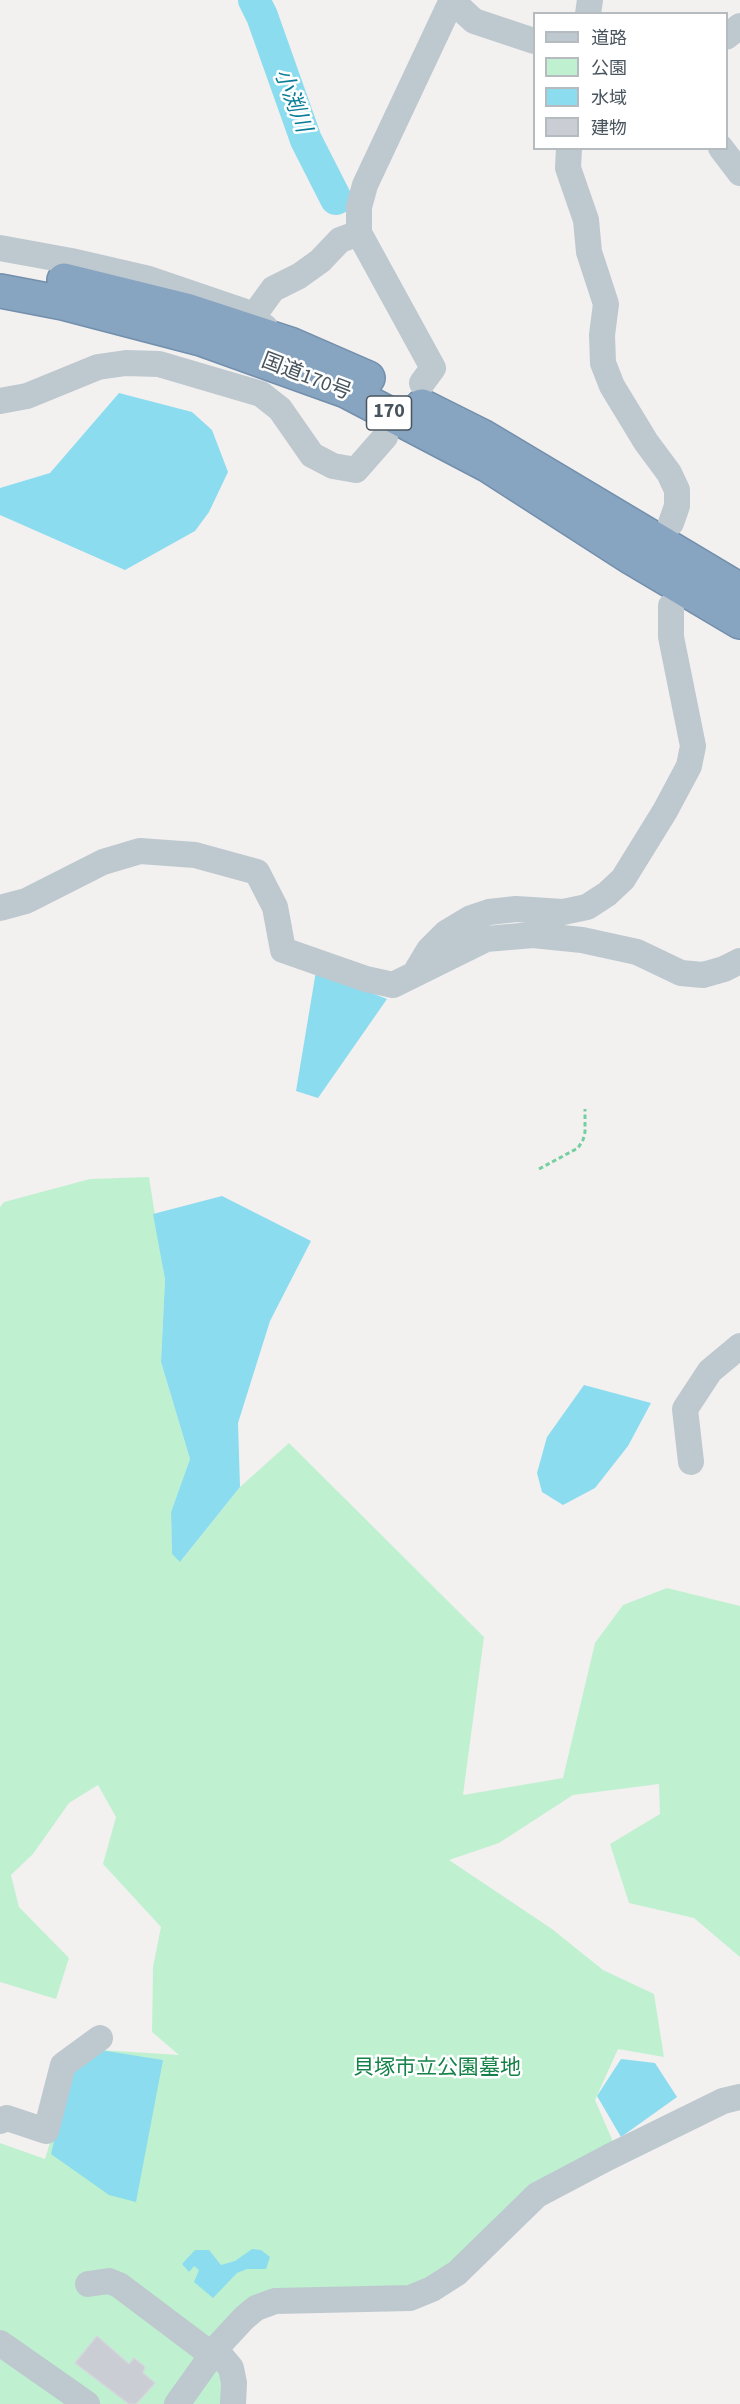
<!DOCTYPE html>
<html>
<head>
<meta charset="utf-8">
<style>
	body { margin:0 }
	#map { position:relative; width:740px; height:2404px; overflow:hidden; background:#f3f0f0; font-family:"Source Sans 3","Noto Sans JP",sans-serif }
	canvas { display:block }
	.legend { position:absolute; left:533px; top:12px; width:195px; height:138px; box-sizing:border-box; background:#fff; border:2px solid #b6bbbf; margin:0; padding:8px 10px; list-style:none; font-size:18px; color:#48545e }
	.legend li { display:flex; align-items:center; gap:12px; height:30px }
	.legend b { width:30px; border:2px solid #b6bbbf }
</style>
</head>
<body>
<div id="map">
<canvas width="740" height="2404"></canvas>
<ul class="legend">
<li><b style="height:8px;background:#bec8cf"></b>道路</li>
<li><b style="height:16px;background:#bff1d1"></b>公園</li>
<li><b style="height:16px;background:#8bdcee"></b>水域</li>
<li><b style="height:16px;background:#cacdd3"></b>建物</li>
</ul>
</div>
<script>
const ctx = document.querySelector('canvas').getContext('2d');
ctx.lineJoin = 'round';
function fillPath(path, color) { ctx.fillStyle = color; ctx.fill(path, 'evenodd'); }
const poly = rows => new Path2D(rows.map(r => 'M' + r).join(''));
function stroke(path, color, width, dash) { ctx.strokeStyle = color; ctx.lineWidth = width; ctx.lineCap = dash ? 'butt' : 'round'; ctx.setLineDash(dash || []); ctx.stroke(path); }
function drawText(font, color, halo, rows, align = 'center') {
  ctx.font = font + ' "Source Sans 3","Noto Sans JP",sans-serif'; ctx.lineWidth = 5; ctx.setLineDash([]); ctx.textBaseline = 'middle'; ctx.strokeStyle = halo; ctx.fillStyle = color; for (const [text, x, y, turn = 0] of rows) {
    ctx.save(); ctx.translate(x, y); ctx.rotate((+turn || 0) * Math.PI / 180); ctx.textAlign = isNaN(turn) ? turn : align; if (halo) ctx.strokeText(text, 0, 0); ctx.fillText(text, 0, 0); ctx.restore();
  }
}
fillPath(poly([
	[149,1177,165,1279,161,1362,190,1459,171,1512,172,1554,181,1561,240,1487,289,1443,484,1637,463,1795,563,1778,595,1643,623,1605,667,1588,740,1606,740,1957,694,1918,629,1903,610,1844,660,1814,659,1784,573,1795,499,1843,449,1860,552,1929,603,1970,654,1994,664,2057,618,2049,595,2100,614,2144,410,2298,275,2301,216,2350,227,2404,0,2404,0,2143,45,2159,69,2080,100,2050,179,2055,152,2032,153,1967,161,1927,103,1864,116,1817,98,1785,69,1803,33,1854,11,1875,19,1907,69,1958,56,1999,0,1982,0,1207,4,1202,90,1179]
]), '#bff1d1');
fillPath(poly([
	[119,393,192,412,212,430,228,472,209,512,195,531,125,570,0,515,0,488,50,473],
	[316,971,387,999,318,1098,296,1091],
	[222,1196,311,1241,270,1321,238,1423,240,1487,180,1562,172,1554,171,1512,190,1459,161,1362,165,1279,153,1214],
	[584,1385,651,1403,628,1446,595,1488,563,1505,542,1492,537,1473,547,1437],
	[100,2050,163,2060,136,2202,109,2195,51,2154,70,2074],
	[621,2059,655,2063,677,2097,621,2137,597,2096],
	[252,2249,261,2250,270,2257,266,2269,247,2269,237,2273,213,2298,194,2282,199,2270,194,2266,189,2272,182,2264,195,2250,209,2250,221,2265,235,2261]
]), '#8bdcee');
stroke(poly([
	[254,0,262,16,306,140,336,199]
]), '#8bdcee', 32);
const building = poly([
	[97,2336,129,2364,134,2358,145,2367,143,2373,155,2383,136,2404,129,2404,75,2363,97,2336]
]);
fillPath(building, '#cacdd3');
stroke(building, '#d4d7dc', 1.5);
const highway = poly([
	[64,280,186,310,290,344,368,378],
	[0,291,63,303,201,339,346,391,489,466,632,558,740,622],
	[422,406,482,436,740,590]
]);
stroke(highway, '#728fac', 36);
stroke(poly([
	[539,1169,578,1148,583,1140,585,1132,585,1109]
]), '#75d0a1', 3, [4.5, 3]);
stroke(poly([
	[451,0,474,21,534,41],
	[588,14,590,0],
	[726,37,740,26],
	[569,148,568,168,586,220,589,252,606,304,602,335,603,363,612,386,646,442,669,473,677,490,677,506,671,523],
	[721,148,740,173],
	[0,248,71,261,149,279,243,311,265,327],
	[252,318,273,289,299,276,320,261,340,240,359,233],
	[422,383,433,368,359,233,359,207,365,185,452,0],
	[0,401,27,396,98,367,126,363,159,364,261,394,280,409,312,455,333,466,356,470,385,437],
	[0,908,26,901,103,862,140,851,195,855,257,872,275,907,283,950,366,979,393,985,486,939,533,935,582,940,637,952,681,973,703,975,724,969,740,961],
	[417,970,429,950,446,933,471,918,489,912,516,909,563,912,587,907,607,894,623,879,665,811,689,766,693,746,671,637,671,606],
	[691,1462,685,1409,710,1371,740,1346],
	[0,2121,7,2118,46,2131,63,2065,100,2038],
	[88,2284,109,2281,119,2285,212,2355],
	[0,2343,87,2404],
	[216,2350,231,2368,234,2383,233,2404],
	[177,2404,219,2345,244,2318,256,2308,275,2301,410,2298,432,2289,457,2273,537,2195,609,2157,723,2101,740,2097]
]), '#bec8cf', 26);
stroke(highway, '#87a4c0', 33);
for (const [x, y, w] of [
	[389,413,45]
]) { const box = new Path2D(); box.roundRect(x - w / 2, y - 17, w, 34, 4.5); ctx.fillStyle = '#fff'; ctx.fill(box); stroke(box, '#48545e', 1.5); }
drawText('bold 20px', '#48545e', null, [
	["170",389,413]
]);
drawText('21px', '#48545e', '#fff', [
	["国道170号",306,378,21]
]);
drawText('21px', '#158349', '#fff', [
	["貝塚市立公園墓地",437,2069]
]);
drawText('italic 22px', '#0a7e98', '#fff', [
	["小渕川",291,101,69]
]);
</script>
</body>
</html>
